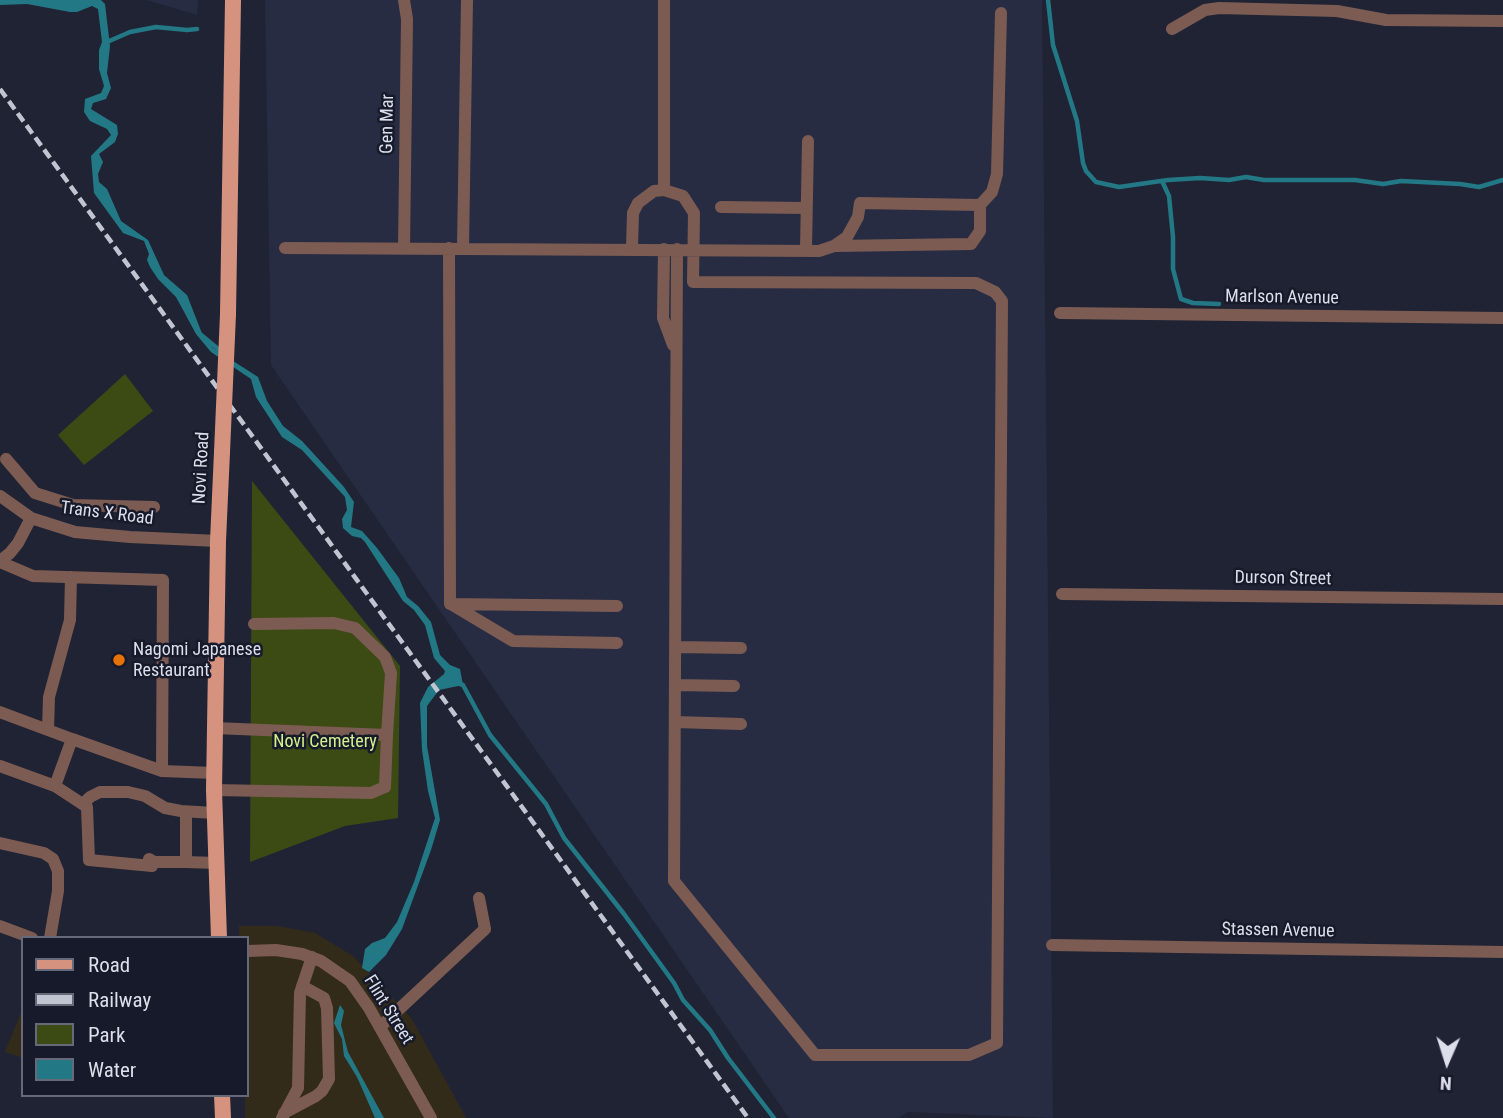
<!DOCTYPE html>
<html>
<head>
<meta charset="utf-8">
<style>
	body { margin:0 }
	#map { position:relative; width:1503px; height:1118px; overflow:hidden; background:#202334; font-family:"Roboto Condensed",sans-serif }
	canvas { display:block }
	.legend { position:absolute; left:21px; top:936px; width:228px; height:161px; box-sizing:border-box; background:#171a2a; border:2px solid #666977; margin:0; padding:9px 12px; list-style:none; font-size:21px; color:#dcdfeb }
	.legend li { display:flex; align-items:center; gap:14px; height:35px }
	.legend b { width:35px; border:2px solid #666977 }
	.north { position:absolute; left:1412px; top:1027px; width:70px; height:70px; -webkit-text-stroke:5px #171a2a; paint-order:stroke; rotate:183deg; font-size:19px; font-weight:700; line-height:28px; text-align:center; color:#dcdfeb }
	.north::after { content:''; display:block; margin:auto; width:24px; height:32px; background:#dcdfeb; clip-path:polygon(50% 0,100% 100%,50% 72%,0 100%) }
</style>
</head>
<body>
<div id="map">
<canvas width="1503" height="1118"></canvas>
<ul class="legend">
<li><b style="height:9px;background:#d5937f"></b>Road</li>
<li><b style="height:9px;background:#c1c4d1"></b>Railway</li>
<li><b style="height:19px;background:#3c4a14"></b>Park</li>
<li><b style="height:19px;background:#237885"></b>Water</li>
</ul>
<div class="north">N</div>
</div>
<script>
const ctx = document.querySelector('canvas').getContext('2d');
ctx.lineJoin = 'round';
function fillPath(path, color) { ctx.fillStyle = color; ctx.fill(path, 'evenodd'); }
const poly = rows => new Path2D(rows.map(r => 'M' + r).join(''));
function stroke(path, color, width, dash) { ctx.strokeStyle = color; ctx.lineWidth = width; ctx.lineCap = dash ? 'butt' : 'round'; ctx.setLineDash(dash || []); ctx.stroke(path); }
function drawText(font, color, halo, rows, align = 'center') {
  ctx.font = font + ' "Roboto Condensed",sans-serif'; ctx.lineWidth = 5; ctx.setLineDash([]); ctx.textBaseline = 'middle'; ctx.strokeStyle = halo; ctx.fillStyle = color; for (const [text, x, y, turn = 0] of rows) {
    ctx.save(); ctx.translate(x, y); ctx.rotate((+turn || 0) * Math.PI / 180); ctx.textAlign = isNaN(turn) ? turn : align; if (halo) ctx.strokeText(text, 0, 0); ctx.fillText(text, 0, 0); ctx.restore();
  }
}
fillPath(poly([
	[239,926,278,926,315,933,353,956,412,1019,466,1118,245,1118,247,938,239,938],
	[23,1008,23,1058,5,1052]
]), '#332b1a');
fillPath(poly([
	[147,0,198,0,197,15],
	[265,0,1042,0,1053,1118,909,1112,897,1118,789,1118,271,365]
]), '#272c43');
fillPath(poly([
	[125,374,153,411,84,465,58,435],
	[252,481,400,666,398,818,345,826,250,862]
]), '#3c4a14');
fillPath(poly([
	[0,0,101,0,105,4,110,46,107,73,111,88,106,99,93,103,91,109,117,125,118,134,115,142,99,154,103,162,98,174,99,182,107,189,121,221,148,240,164,275,187,295,203,336,213,348,258,377,267,401,283,426,302,441,344,487,354,502,351,527,362,531,377,548,399,578,407,597,418,606,431,622,440,655,450,665,460,669,463,685,439,690,427,706,427,746,440,820,431,850,402,929,386,955,369,972,362,968,365,949,372,943,385,938,397,922,414,882,435,818,428,791,422,750,420,703,428,687,444,674,445,671,434,658,425,625,414,610,403,601,365,542,361,538,352,536,343,528,342,519,347,510,345,497,302,450,282,437,256,397,251,379,211,352,196,334,176,297,158,279,150,267,147,260,149,254,144,241,123,233,94,193,91,156,111,135,107,129,90,121,84,112,85,99,101,93,104,86,99,69,99,50,102,42,98,9,92,6,77,12,70,12,27,4,0,5],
	[340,1005,344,1011,341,1025,348,1052,384,1118,375,1118,357,1077,344,1056,342,1039,334,1023]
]), '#237885');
stroke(poly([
	[1048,0,1053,45,1077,121,1083,163,1086,171,1096,182,1119,187,1168,180,1200,178,1229,180,1246,177,1264,180,1355,180,1383,184,1401,181,1460,184,1479,187,1503,180],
	[107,42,130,32,156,27,187,30,197,29],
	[1162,181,1169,196,1173,237,1173,269,1181,299,1193,303,1219,304],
	[200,334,223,353],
	[457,683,463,685,490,735,546,804,564,838,624,914,674,983,683,1000,710,1030,728,1058,774,1118]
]), '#237885', 4.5);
stroke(poly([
	[1172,29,1205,10,1219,8,1337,11,1386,20,1503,21],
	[664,190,664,0],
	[980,205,992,192,997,174,1001,13],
	[721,207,806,208],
	[285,248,819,251,834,246,847,237,858,217,860,203,980,205,980,231,971,244,834,246],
	[404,248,407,19,404,0],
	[449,248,450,604,617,606],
	[463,248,467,0],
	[632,248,633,213,638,203,654,191,664,190,683,196,694,213,693,282,976,283,995,292,1002,301,997,1043,969,1055,815,1055,674,881,677,249],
	[664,249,663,318,673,345],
	[806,250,808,141],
	[1060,313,1503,318],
	[6,459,35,493,73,505,154,507],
	[0,496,31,518,75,532,130,537,218,541],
	[0,561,10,553,18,543,31,518],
	[0,562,33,576,163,580,162,771],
	[1062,594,1503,599],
	[451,604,513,641,617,643],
	[254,624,334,623,355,628,385,657,391,673,387,735],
	[676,647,741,648],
	[676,685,734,686],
	[0,712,72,739],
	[675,722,741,724],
	[48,730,49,697,70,620,71,577],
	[0,766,55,786,72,739,162,771,214,773],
	[55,786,87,807,89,860,152,866,154,862],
	[214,790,371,793,385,787,387,735,214,728],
	[83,804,90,797,100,792,128,792,145,796,165,808,181,811,214,813],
	[186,812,186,862,216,863],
	[0,843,44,853,53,859,58,871,58,891,50,938],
	[149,859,154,862,186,862],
	[0,926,32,938],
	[1052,945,1503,952],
	[247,951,276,950,302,954,321,961,350,981,369,1008,431,1118],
	[380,1027,485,929,479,898],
	[284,1113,316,1096,322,1091,329,1079,327,1008,324,998,302,986],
	[282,1118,298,1088,300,993,312,957]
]), '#7c5c52', 12);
stroke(poly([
	[228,314,233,0],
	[219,938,214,790,218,541,222,452],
	[222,1095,223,1118]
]), '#d5937f', 16);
stroke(poly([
	[0,89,748,1118]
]), '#c1c4d1', 4.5, [10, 5]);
stroke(poly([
	[222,452,228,314]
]), '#d5937f', 16);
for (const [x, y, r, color] of [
	[119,660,7,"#e8710a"]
]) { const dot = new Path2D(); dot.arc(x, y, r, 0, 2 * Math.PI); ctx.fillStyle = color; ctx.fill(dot); stroke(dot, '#171a2a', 2.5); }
drawText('18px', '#dcdfeb', '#171a2a', [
	["Gen Mar",388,124,-89],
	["Marlson Avenue",1282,298,1],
	["Novi Road",202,468,-87],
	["Trans X Road",107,514,7],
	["Durson Street",1283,579,1],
	["Stassen Avenue",1278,931,1],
	["Flint Street",388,1010,58]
]);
drawText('18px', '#dcdfeb', '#171a2a', [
	["Nagomi Japanese",133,650],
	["Restaurant",133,671]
], 'left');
drawText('18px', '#d2f08c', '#171a2a', [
	["Novi Cemetery",325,742]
]);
</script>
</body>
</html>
